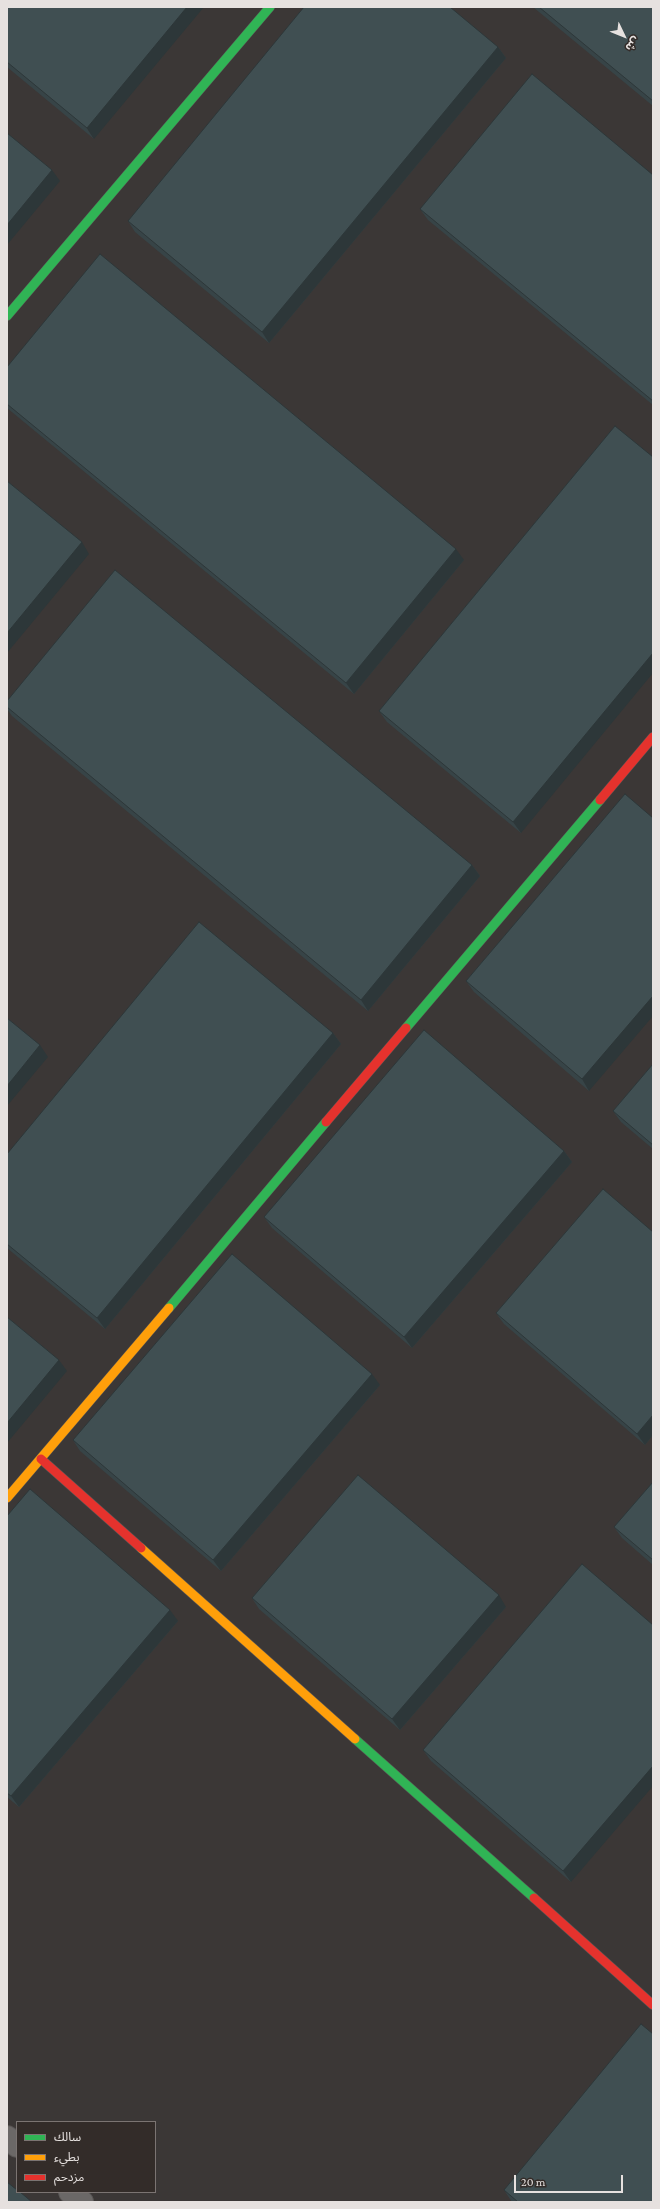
<!DOCTYPE html>
<html>
<head>
<meta charset="utf-8">
<style>
	body { margin:0 }
	#map { position:relative; width:660px; height:2209px; overflow:hidden; background:#3b3736; font-family:"Crimson Pro","Noto Sans Arabic",serif }
	canvas { display:block }
	.frame { position:absolute; inset:0; border:8px solid #e6e1df; pointer-events:none }
	.legend { position:absolute; left:16px; top:2121px; width:140px; height:72px; box-sizing:border-box; background:#332c29; border:1px solid #7b7472; margin:0; padding:5px 7px; list-style:none; font-size:12px; color:#e6e1df }
	.legend li { display:flex; align-items:center; gap:8px; height:20px }
	.legend b { width:20px; border:1px solid #7b7472 }
	.north { position:absolute; left:604px; top:16px; width:40px; height:40px; -webkit-text-stroke:3px #332c29; paint-order:stroke; rotate:133deg; font-size:11px; font-weight:700; line-height:16px; text-align:center; color:#e6e1df }
	.north::after { content:''; display:block; margin:auto; width:14px; height:18px; background:#e6e1df; clip-path:polygon(50% 0,100% 100%,50% 72%,0 100%) }
	.scale { position:absolute; left:514px; top:2175px; width:109px; height:18px; box-sizing:border-box; border:2px solid #e6e1df; border-top:0; padding-left:5px; font-size:12px; line-height:14px; white-space:nowrap; color:#e6e1df; -webkit-text-stroke:3px #332c29; paint-order:stroke }
</style>
</head>
<body>
<div id="map">
<canvas width="660" height="2209"></canvas>
<div class="frame"></div>
<ul class="legend">
<li><b style="height:5px;background:#30b455"></b>سالك</li>
<li><b style="height:5px;background:#ff9f0a"></b>بطيء</li>
<li><b style="height:5px;background:#e5322d"></b>مزدحم</li>
</ul>
<div class="north">ش</div>
<div class="scale">20 m</div>
</div>
<script>
const ctx = document.querySelector('canvas').getContext('2d');
ctx.lineJoin = 'round';
const poly = rows => new Path2D(rows.map(r => 'M' + r).join(''));
function stroke(path, color, width, dash) { ctx.strokeStyle = color; ctx.lineWidth = width; ctx.lineCap = dash ? 'butt' : 'round'; ctx.setLineDash(dash || []); ctx.stroke(path); }
function fillPath(path, color) { ctx.fillStyle = color; ctx.fill(path, 'evenodd'); }
const street = poly([
	[7,2137,17,2146],
	[70,2192,82,2202]
]);
const fast = poly([
	[7,316,270,7],
	[406,1028,600,800],
	[169,1308,326,1122],
	[355,1739,534,1898]
]);
const slow = poly([
	[7,1498,169,1308],
	[141,1548,355,1739]
]);
const jam = poly([
	[600,800,653,737],
	[326,1122,406,1028],
	[41,1459,141,1548],
	[534,1898,653,2005]
]);
stroke(street, '#595655', 24);
stroke(fast, '#595655', 10);
stroke(slow, '#595655', 10);
stroke(jam, '#595655', 10);
stroke(street, '#6b6867', 22);
stroke(fast, '#30b455', 9);
stroke(slow, '#ff9f0a', 9);
stroke(jam, '#e5322d', 9);
fillPath(poly([
	[7,7,94,139,7,67],
	[533,7,653,7,653,106],
	[498,47,506,58,269,343,135,232,128,221],
	[653,175,653,405,428,220,420,209],
	[7,367,464,560,354,694,7,408],
	[615,426,521,833,387,722,379,711],
	[7,701,472,865,480,876,368,1011,12,716,7,709],
	[625,794,589,1091,474,992,466,981],
	[333,1033,341,1044,105,1329,7,1248,7,1154],
	[653,1064,653,1149,621,1122,613,1111],
	[564,1151,572,1162,412,1348,272,1228,264,1217],
	[653,1232,653,1435,645,1445,504,1324,496,1313],
	[380,1385,221,1571,80,1451,73,1440],
	[653,1482,653,1565,622,1538,614,1527],
	[7,1516,178,1621,19,1807,7,1797],
	[582,1564,571,1882,431,1761,423,1750],
	[252,1598,506,1607,400,1730,259,1609],
	[504,2190,653,2202,512,2202]
]), '#374447');
fillPath(poly([
	[187,7,204,7,94,139,87,128],
	[498,47,506,58,269,343,262,332],
	[52,170,60,181,7,245,7,225],
	[82,542,89,554,7,653,7,633],
	[456,549,464,560,354,694,346,683],
	[653,653,653,673,521,833,513,822],
	[472,865,480,876,368,1011,361,1000],
	[653,996,653,1016,589,1091,582,1079],
	[333,1033,341,1044,105,1329,97,1318],
	[40,1045,48,1057,7,1106,7,1086],
	[564,1151,572,1162,412,1348,404,1337],
	[59,1360,67,1371,7,1443,7,1423],
	[372,1374,380,1385,221,1571,213,1560],
	[653,1415,653,1435,645,1445,637,1434],
	[499,1595,506,1607,400,1730,392,1719],
	[170,1610,178,1621,19,1807,11,1796],
	[653,1766,653,1786,571,1882,563,1871]
]), '#2d3739');
const building = poly([
	[7,7,187,7,87,128,7,62,7,7],
	[304,7,450,7,498,47,262,332,128,221,304,7],
	[539,7,653,7,653,101,539,7],
	[532,74,653,175,653,401,420,209,532,74],
	[7,133,52,170,7,225,7,133],
	[100,254,456,549,346,683,7,404,7,367,100,254],
	[615,426,653,457,653,653,513,822,379,711,615,426],
	[7,481,82,542,7,633,7,481],
	[115,570,472,865,361,1000,7,707,7,701,115,570],
	[625,794,653,818,653,996,582,1079,466,981,625,794],
	[199,922,333,1033,97,1318,7,1244,7,1154,199,922],
	[7,1018,40,1045,7,1086,7,1018],
	[424,1030,564,1151,404,1337,264,1217,424,1030],
	[653,1064,653,1145,613,1111,653,1064],
	[603,1189,653,1232,653,1415,637,1434,496,1313,603,1189],
	[232,1254,372,1374,213,1560,73,1440,232,1254],
	[7,1317,59,1360,7,1423,7,1317],
	[358,1475,499,1595,392,1719,252,1598,358,1475],
	[653,1482,653,1560,614,1527,653,1482],
	[30,1489,170,1610,11,1796,7,1793,7,1516,30,1489],
	[582,1564,653,1625,653,1766,563,1871,423,1750,582,1564],
	[641,2024,653,2034,653,2202,518,2202,504,2190,641,2024],
	[7,2182,17,2190,17,2192,20,2192,32,2202,7,2202,7,2182]
]);
fillPath(building, '#404f52');
stroke(building, '#2d3739', 1);
</script>
</body>
</html>
